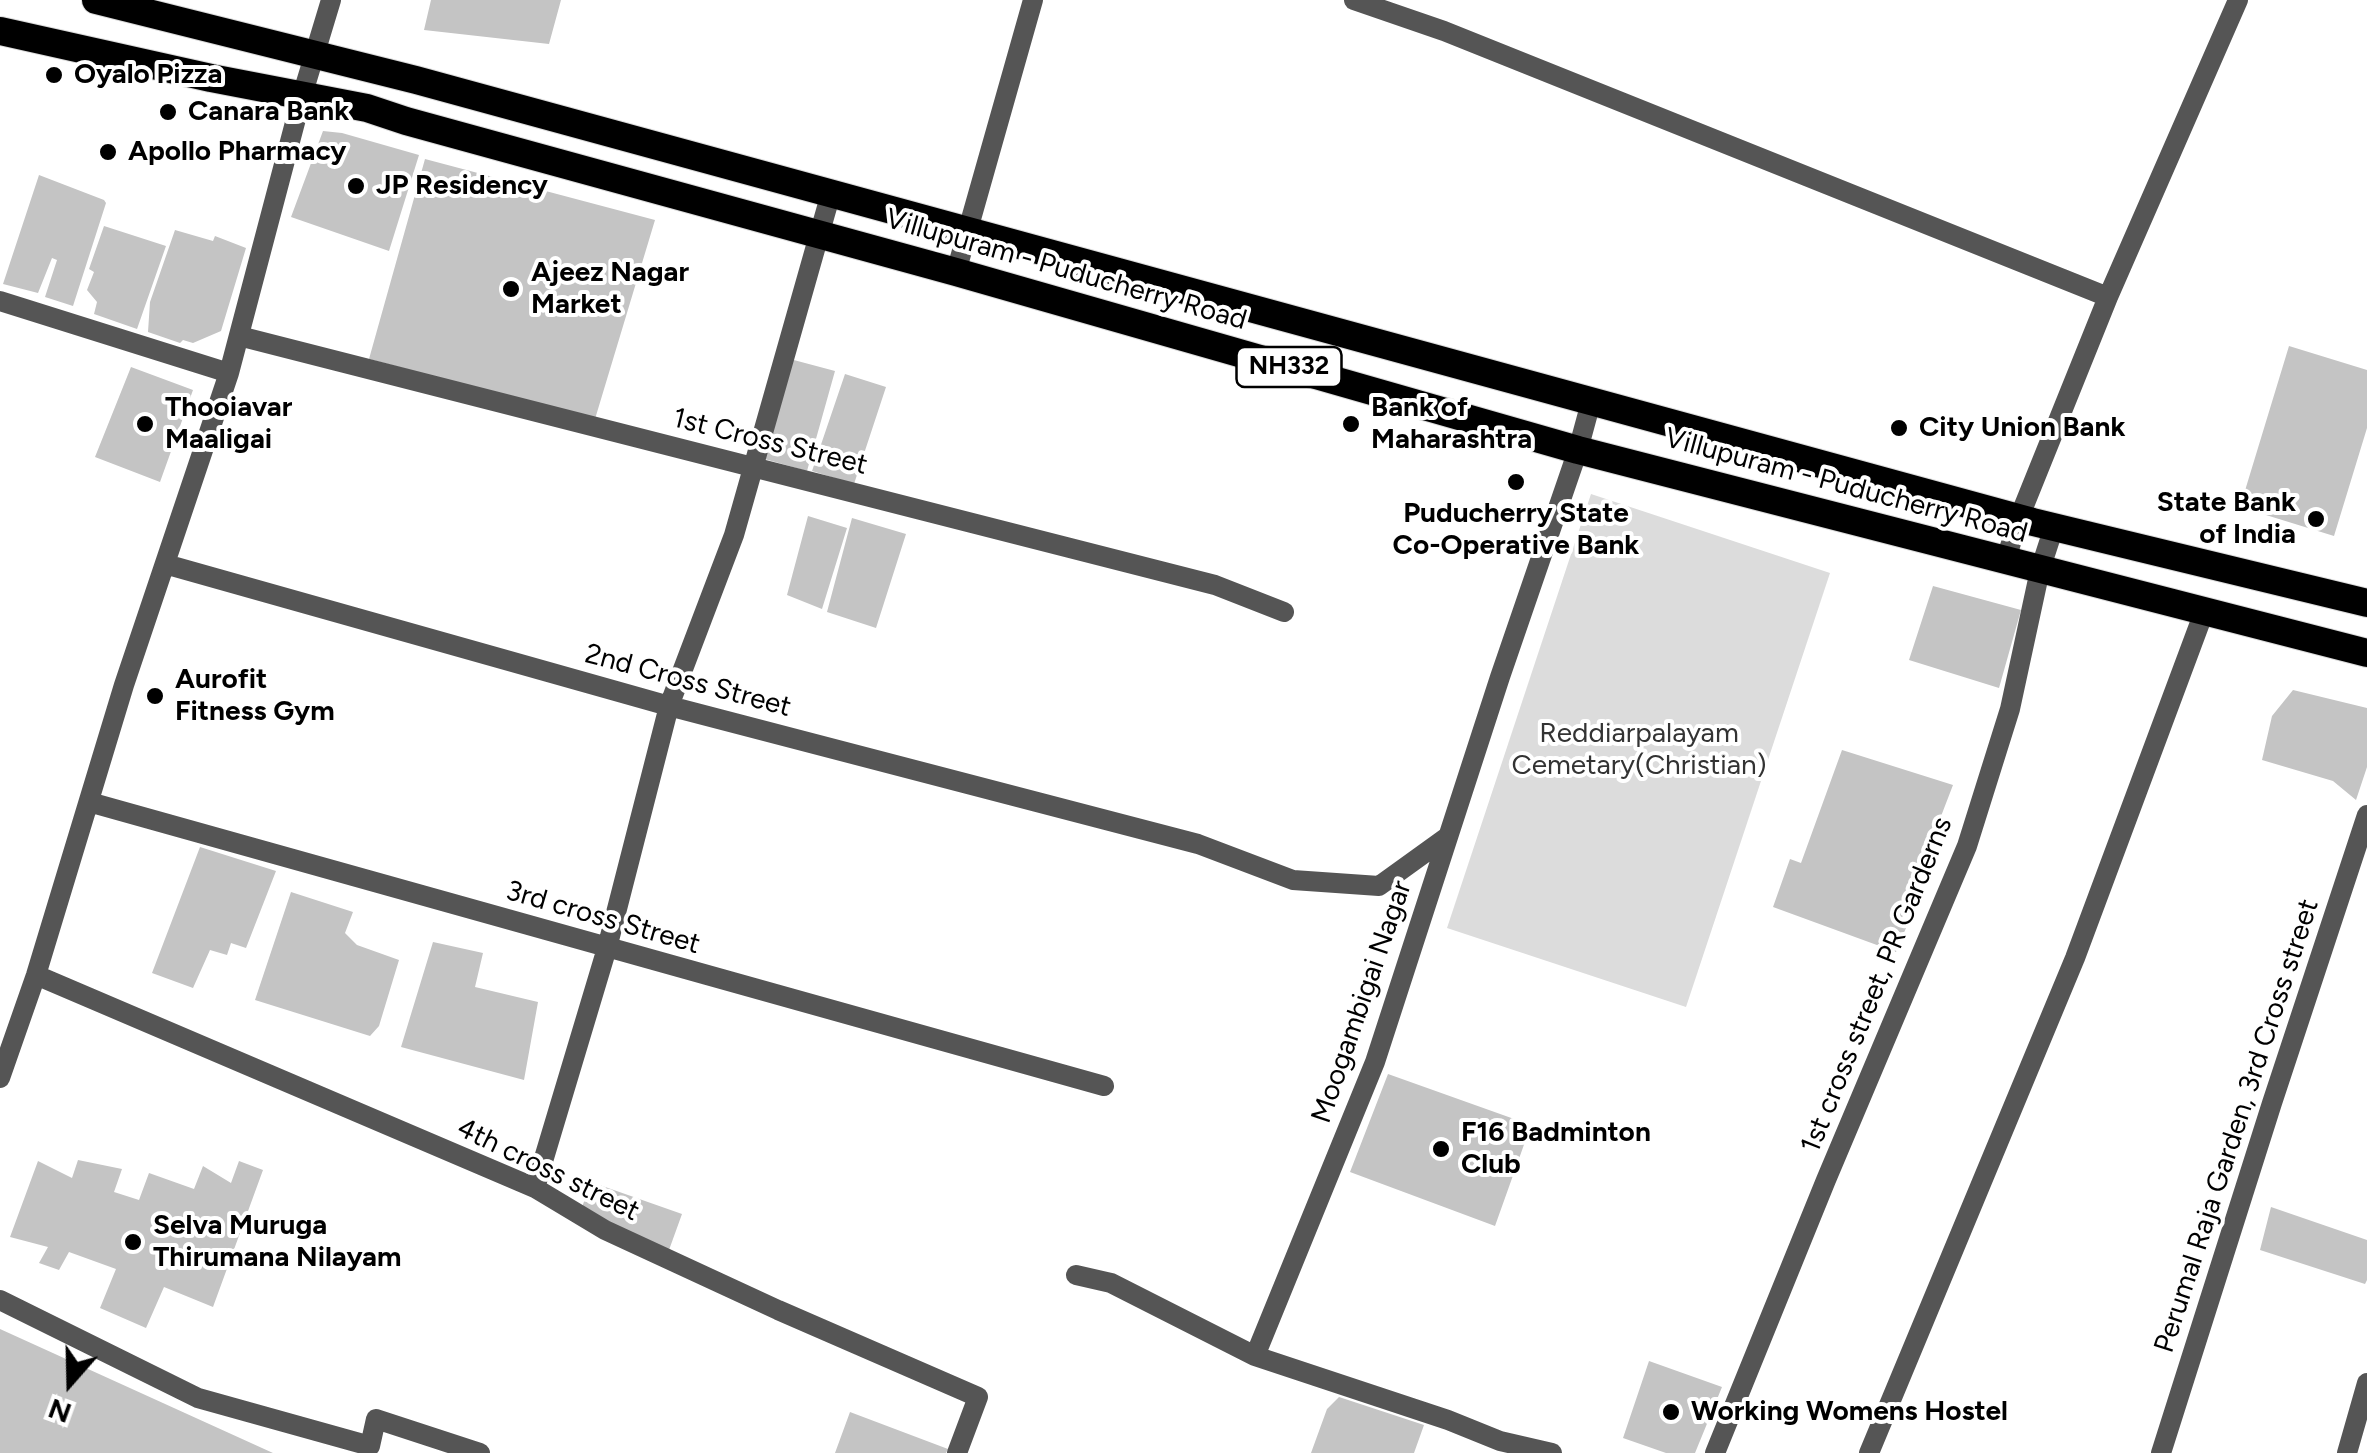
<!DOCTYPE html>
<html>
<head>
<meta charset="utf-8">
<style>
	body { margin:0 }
	#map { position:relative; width:2367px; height:1453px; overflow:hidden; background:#fff; font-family:Figtree,sans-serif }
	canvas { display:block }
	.north { position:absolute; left:20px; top:1333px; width:100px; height:100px; -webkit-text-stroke:8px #fff; paint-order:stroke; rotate:200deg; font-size:28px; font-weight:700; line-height:40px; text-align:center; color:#000 }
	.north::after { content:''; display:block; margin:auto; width:35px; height:45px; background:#000; clip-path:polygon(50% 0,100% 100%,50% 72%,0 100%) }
</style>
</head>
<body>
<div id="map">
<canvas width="2367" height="1453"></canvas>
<div class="north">N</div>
</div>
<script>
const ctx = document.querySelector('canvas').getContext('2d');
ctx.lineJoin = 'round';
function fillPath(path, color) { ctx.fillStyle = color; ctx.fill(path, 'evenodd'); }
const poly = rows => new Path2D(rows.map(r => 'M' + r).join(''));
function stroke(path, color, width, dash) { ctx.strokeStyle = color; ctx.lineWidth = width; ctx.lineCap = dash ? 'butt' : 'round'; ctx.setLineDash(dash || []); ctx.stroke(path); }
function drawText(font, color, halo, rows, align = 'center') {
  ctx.font = font + ' Figtree,sans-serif'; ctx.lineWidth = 8; ctx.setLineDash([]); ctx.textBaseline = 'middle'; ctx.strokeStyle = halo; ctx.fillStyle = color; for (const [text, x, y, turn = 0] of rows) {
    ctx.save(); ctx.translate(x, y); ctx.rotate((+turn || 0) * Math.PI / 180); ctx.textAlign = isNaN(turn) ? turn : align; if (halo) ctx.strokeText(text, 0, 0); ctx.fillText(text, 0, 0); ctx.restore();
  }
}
fillPath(poly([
	[1591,494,1830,573,1686,1007,1447,928]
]), '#dcdcdc');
fillPath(poly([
	[431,0,561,0,549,44,424,30],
	[323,131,342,133,419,155,389,251,291,217],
	[425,159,655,220,595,419,369,359],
	[39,175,104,200,106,203,73,306,45,297,57,260,52,258,38,293,3,284],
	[104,226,166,246,137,329,94,314,97,302,87,290,94,272,89,269],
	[175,230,213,241,215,236,246,248,221,331,193,343,183,340,180,343,148,332,150,302],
	[2289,346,2367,370,2367,428,2334,536,2240,507],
	[790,359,835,371,807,471,761,458],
	[131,367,193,390,160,482,95,457],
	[845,374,886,387,854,484,812,471],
	[808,516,847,528,822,609,787,595],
	[852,518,906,534,876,628,827,612],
	[1933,586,2021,610,1999,688,1909,660],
	[2293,690,2367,708,2367,767,2356,800,2333,781,2262,760,2272,716],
	[1842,750,1953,785,1900,923,1906,928,1896,952,1773,907,1790,859,1801,863],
	[200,847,276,871,246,948,231,943,227,955,210,950,193,988,152,973],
	[291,892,353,912,345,933,357,945,399,960,379,1026,370,1036,255,1000],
	[433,942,483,953,475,987,538,1002,524,1080,401,1047],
	[1388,1074,1531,1125,1495,1226,1350,1172],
	[78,1160,122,1169,114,1192,139,1200,149,1173,194,1189,203,1166,231,1183,239,1161,263,1170,213,1307,164,1287,146,1328,100,1308,116,1269,69,1252,59,1270,39,1263,48,1247,10,1237,38,1161,72,1178],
	[591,1182,682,1214,669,1250,581,1210],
	[2271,1207,2367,1240,2367,1280,2365,1284,2260,1250],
	[0,1329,273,1453,0,1453],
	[1649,1361,1722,1387,1695,1453,1666,1453,1623,1438],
	[1339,1397,1424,1425,1414,1453,1311,1453,1327,1409],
	[850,1412,948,1449,946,1453,835,1453]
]), '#c4c4c4');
const trunk = poly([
	[96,0,416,80,2033,522,2367,603],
	[0,31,211,78,367,108,406,121,956,272,1578,450,2367,653]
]);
stroke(trunk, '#dbdbdb', 30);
stroke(poly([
	[1354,0,1444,31,2108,297],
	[956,272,1033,0],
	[0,301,229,373],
	[239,336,1215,585,1284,612],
	[2005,562,2019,518,2108,297,2238,0],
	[165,564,669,706,1198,844,1293,880,1379,886,1447,837],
	[89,802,1104,1086],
	[36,975,535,1188,605,1230,778,1310,978,1397,957,1453],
	[0,1078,36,975,124,685,229,373,302,96,331,0],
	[535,1188,607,948,669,706,734,535,831,193],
	[1076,1275,1111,1283,1255,1356,1448,1420,1500,1441,1552,1453],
	[0,1300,198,1398,370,1446,376,1419,480,1453],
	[1255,1356,1375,1062,1500,677,1578,450,1591,402],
	[1715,1453,1826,1180,1967,846,2010,709,2040,570,2054,527],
	[1869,1453,2075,958,2204,612],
	[2161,1453,2272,1103,2367,815],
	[2347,1453,2367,1383]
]), '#555', 20);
stroke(trunk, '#000', 28);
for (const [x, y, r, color] of [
	[54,75,10,"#000"],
	[168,112,10,"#000"],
	[108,152,10,"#000"],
	[356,186,10,"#000"],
	[511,289,10,"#000"],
	[145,424,10,"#000"],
	[1351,424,10,"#000"],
	[1899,428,10,"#000"],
	[1516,482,10,"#000"],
	[2316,519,10,"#000"],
	[155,696,10,"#000"],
	[1441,1149,10,"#000"],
	[133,1242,10,"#000"],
	[1671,1412,10,"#000"]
]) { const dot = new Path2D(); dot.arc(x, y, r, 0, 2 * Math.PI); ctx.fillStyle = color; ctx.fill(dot); stroke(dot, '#fff', 4); }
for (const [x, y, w] of [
	[1289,367,105]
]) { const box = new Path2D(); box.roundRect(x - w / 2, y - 20, w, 40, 8); ctx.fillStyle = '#fff'; ctx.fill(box); stroke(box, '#000', 2.5); }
drawText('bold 25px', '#000', null, [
	["NH332",1289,367]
]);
drawText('bold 28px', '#000', '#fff', [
	["Oyalo Pizza",74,75],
	["Canara Bank",188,112],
	["Apollo Pharmacy",128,152],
	["JP Residency",376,186],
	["Ajeez Nagar",531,273],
	["Market",531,305],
	["Thooiavar",165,408],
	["Maaligai",165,440],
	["Bank of",1371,408],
	["Maharashtra",1371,440],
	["City Union Bank",1919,428],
	["State Bank",2296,503,"right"],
	["of India",2296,535,"right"],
	["Puducherry State",1516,514,"center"],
	["Co-Operative Bank",1516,546,"center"],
	["Aurofit",175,680],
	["Fitness Gym",175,712],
	["F16 Badminton",1461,1133],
	["Club",1461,1165],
	["Selva Muruga",153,1226],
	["Thirumana Nilayam",153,1258],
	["Working Womens Hostel",1691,1412]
], 'left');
drawText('28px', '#000', '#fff', [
	["Villupuram - Puducherry Road",1066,270,16],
	["1st Cross Street",770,442,14],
	["Villupuram - Puducherry Road",1846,486,15],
	["2nd Cross Street",688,681,15],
	["3rd cross Street",603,918,16],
	["1st cross street, PR Garderns",1877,985,-68],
	["Moogambigai Nagar",1362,1002,-71],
	["Perumal Raja Garden, 3rd Cross street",2237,1126,-72],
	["4th cross street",548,1170,26]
]);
drawText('28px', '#333', '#fff', [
	["Reddiarpalayam",1639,734],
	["Cemetary(Christian)",1639,766]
]);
</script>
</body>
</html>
